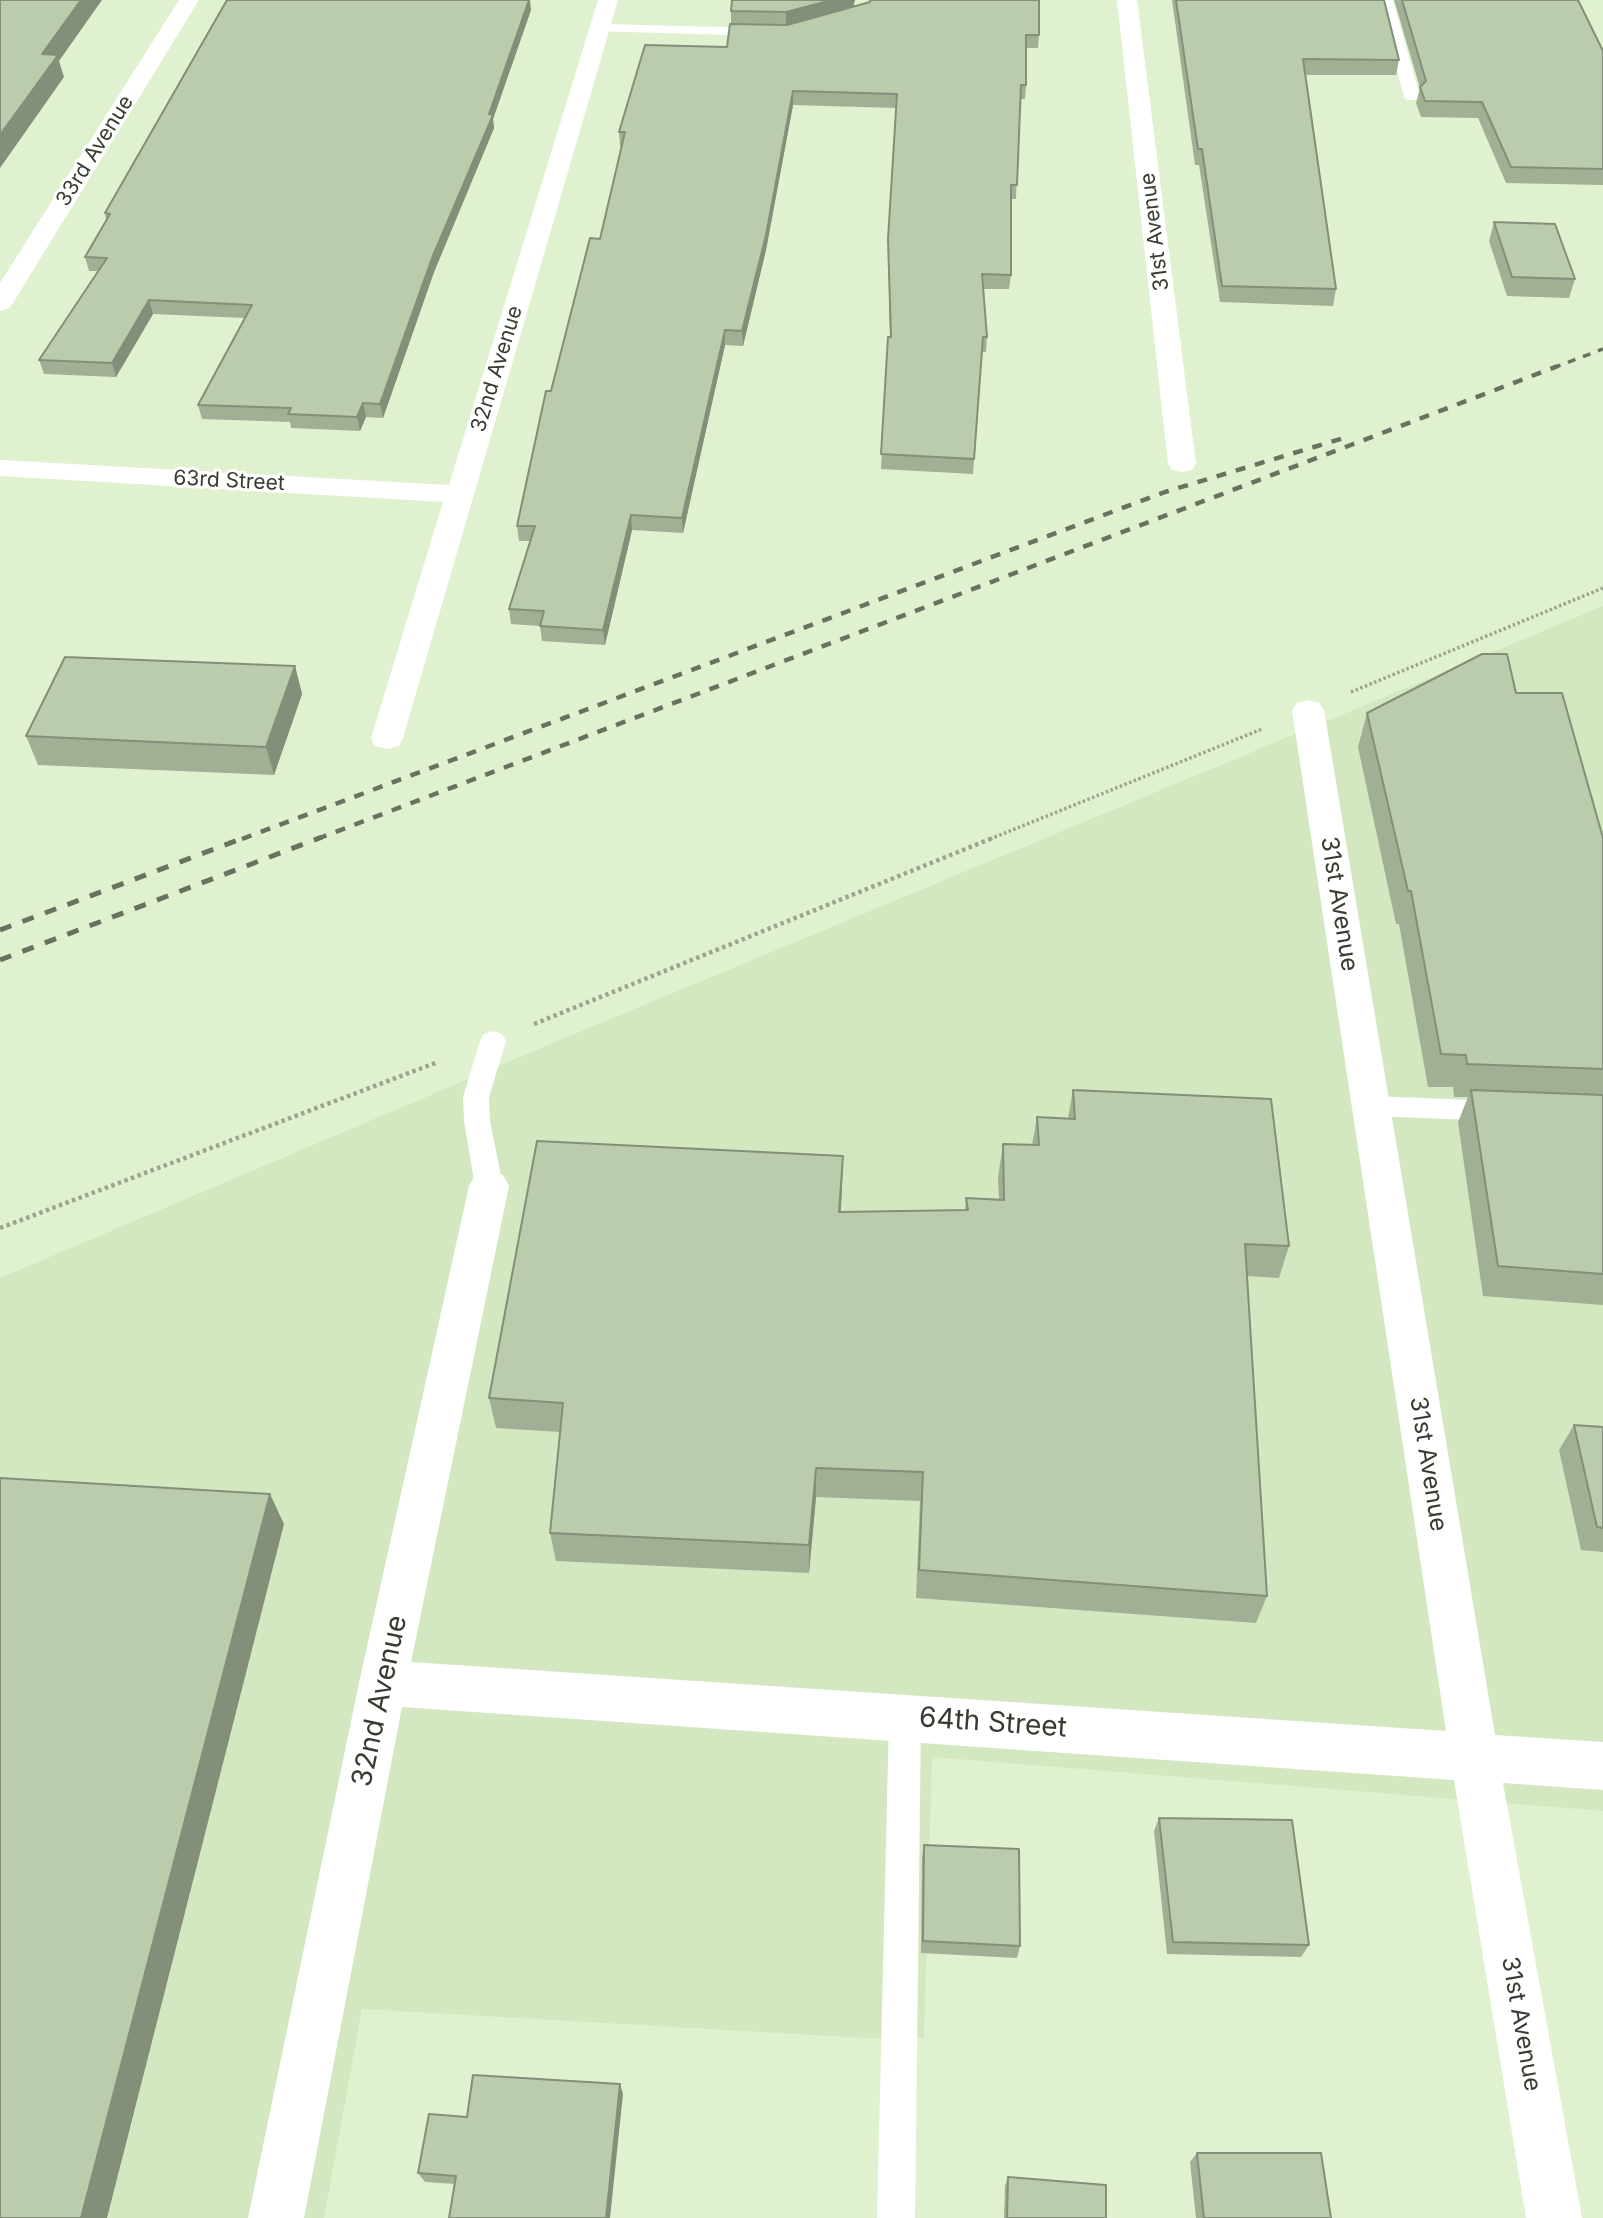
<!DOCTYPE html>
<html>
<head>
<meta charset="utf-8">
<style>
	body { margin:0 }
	canvas { display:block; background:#e0f1d0 }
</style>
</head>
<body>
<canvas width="1603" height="2218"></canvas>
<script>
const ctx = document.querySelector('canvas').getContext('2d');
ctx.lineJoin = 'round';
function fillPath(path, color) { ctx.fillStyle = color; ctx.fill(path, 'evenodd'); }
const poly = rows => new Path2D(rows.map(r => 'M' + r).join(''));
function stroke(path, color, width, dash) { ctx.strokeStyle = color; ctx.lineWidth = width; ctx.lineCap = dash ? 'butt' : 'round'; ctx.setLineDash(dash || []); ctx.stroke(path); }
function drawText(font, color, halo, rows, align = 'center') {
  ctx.font = font + ' Inter,sans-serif'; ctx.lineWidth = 6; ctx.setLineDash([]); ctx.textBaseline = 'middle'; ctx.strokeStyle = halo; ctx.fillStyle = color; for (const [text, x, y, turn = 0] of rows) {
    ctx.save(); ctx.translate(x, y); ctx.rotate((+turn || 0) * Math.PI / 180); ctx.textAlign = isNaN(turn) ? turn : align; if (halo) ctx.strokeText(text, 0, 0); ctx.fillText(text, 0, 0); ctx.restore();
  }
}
fillPath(poly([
	[1603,606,1603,1811,932,1757,924,2038,864,2038,362,2009,324,2218,0,2218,0,1278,560,1040]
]), '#d3e8c0');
stroke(poly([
	[1351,692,1603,588],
	[990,839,1262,729]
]), '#99a68d', 3.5, [2.5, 2.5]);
stroke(poly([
	[534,1024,995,837],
	[0,1228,438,1062]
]), '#99a68d', 4.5, [3.5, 3.5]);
fillPath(poly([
	[1379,0,1393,0,1420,97,1417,100,1407,100,1404,97,1379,0],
	[600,24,763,28,770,32,763,36,595,31,595,25,600,24],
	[493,1031,502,1034,506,1041,489,1097,490,1121,503,1186,499,1194,489,1197,479,1194,475,1186,464,1121,463,1097,480,1041,484,1034,493,1031],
	[1371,1096,1499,1101,1508,1104,1512,1111,1508,1118,1499,1121,1371,1116,1362,1113,1358,1106,1362,1099,1371,1096],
	[905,1701,917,1706,921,1717,915,2218,877,2218,889,1717,893,1706,905,1701]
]), '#fff');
fillPath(poly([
	[179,0,199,0,13,303,9,308,0,311,0,283,179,0],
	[598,0,618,0,403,738,399,746,387,749,375,746,371,738,443,502,0,476,0,460,449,485,598,0],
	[1117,0,1137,0,1196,464,1192,470,1182,472,1172,470,1168,464,1117,0],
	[1308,700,1319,703,1324,710,1495,1735,1603,1742,1603,1790,1503,1783,1582,2218,1526,2218,1454,1780,402,1707,304,2218,248,2218,359,1683,469,1186,475,1175,489,1170,503,1175,509,1186,411,1662,1446,1731,1292,710,1297,703,1308,700]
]), '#fff');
stroke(poly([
	[1553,368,1603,349]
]), '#68725f', 3.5, [8, 8]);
stroke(poly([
	[242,839,1165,492,1347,437],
	[317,839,1558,366]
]), '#68725f', 4.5, [10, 10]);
stroke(poly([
	[0,930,246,837],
	[0,960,322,837]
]), '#68725f', 5, [12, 12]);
fillPath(poly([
	[1172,0,1384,0,1399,60,1396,75,1305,75,1336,289,1333,306,1220,302,1199,165,1195,165],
	[1394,0,1578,0,1603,51,1603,185,1506,183,1478,118,1421,117,1416,103,1420,88],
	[853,7,1039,35,1038,48,1026,48,1026,85,1025,99,1020,99,1016,199,1011,199,1011,275,1009,289,983,289,987,337,986,352,982,352,973,474,881,469,888,337,890,337,888,254,896,108,793,105,766,250,743,346,725,345,683,533,632,530,605,645,542,641,540,626,511,624,509,609,530,541,519,541,517,526,551,391,600,239,622,146,620,146,619,132,727,47,731,24,731,11],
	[531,10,493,119,494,128,434,272,383,418,366,417,360,431,291,428,290,422,202,419,198,405,245,318,153,314,116,377,44,374,39,360,98,271,89,271,85,257,106,220,105,213],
	[1494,222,1575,279,1569,298,1507,296,1489,241],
	[295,666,302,694,274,775,38,765,26,736],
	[1516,693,1603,838,1603,1305,1483,1296,1458,1122,1468,1097,1454,1097,1453,1087,1428,1087,1399,924,1396,924,1358,747,1367,713],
	[1073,1090,1289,1246,1279,1278,1247,1276,1267,1596,1256,1623,916,1598,920,1501,816,1497,809,1573,556,1561,550,1533,560,1432,496,1428,489,1398,842,1188,841,1212,965,1210,966,1198,999,1199,998,1177,1003,1144,1032,1145,1037,1117,1068,1118],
	[1574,1425,1603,1427,1603,1552,1581,1550,1559,1450],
	[1159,1818,1309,1945,1301,1957,1167,1954,1154,1831],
	[924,1845,1020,1946,1017,1958,921,1953,922,1858],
	[623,2094,455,2184,425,2182,418,2173,467,2117],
	[1197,2153,1331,2218,1196,2218,1190,2162],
	[1008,2177,1106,2218,1004,2218,1005,2186]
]), '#a1af94');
fillPath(poly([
	[81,0,102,0,59,61,64,77,0,168,0,135,42,54],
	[529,0,530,0,531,10,493,119,494,128,434,272,383,418,380,404,432,258,489,114],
	[832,0,855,0,853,8,786,25,786,12],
	[793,91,793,105,766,250,743,346,742,331],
	[149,300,153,314,116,377,112,363],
	[725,330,725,345,683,533,682,518],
	[363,403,366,417,360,431,357,417],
	[631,515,632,530,605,645,603,630],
	[295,666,302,694,274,775,266,747],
	[843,1156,842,1188,838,1244,839,1212],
	[816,1468,816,1497,809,1573,809,1545],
	[270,1494,284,1524,107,2218,81,2218],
	[620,2084,623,2094,610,2218,606,2218]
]), '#838f78');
const building = poly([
	[0,0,81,0,42,54,58,55,0,135,0,0],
	[227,0,529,0,489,114,493,115,432,258,380,404,363,403,357,417,288,414,291,408,198,405,252,305,149,300,112,363,39,360,107,258,85,257,110,214,105,213,227,0],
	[732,0,832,0,786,12,731,11,732,0],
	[870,0,1039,0,1039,35,1026,35,1026,85,1021,85,1017,185,1011,185,1011,275,982,274,987,337,983,337,974,459,881,454,888,337,891,337,888,239,897,94,793,91,766,235,742,331,725,330,682,518,631,515,603,630,540,626,544,611,509,609,535,526,517,526,546,391,551,391,590,238,600,239,625,132,619,132,645,45,727,47,730,24,787,25,870,2,870,0],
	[1176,0,1384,0,1399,60,1303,59,1336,289,1222,286,1202,149,1198,149,1176,0],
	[1402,0,1578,0,1603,51,1603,169,1511,167,1482,102,1425,101,1420,87,1426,81,1402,0],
	[1494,222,1555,224,1575,279,1512,277,1494,222],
	[1482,654,1507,654,1516,693,1562,693,1603,838,1603,1069,1467,1064,1466,1055,1441,1054,1411,891,1408,891,1367,713,1482,654],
	[65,657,295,666,266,747,26,736,65,657],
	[1073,1090,1271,1099,1289,1246,1245,1244,1267,1596,919,1570,923,1472,816,1468,809,1545,550,1533,563,1403,489,1398,537,1141,843,1156,839,1212,968,1210,966,1198,1004,1200,1003,1144,1039,1145,1037,1117,1075,1119,1073,1090],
	[1471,1090,1603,1095,1603,1274,1498,1266,1471,1090],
	[1574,1425,1603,1427,1603,1528,1597,1527,1574,1425],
	[0,1478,270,1494,81,2218,0,2218,0,1478],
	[1159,1818,1292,1820,1309,1945,1173,1942,1159,1818],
	[924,1845,1019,1849,1020,1946,923,1941,924,1845],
	[473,2075,620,2084,606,2218,449,2218,456,2176,418,2173,429,2114,467,2117,473,2075],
	[1197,2153,1321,2153,1331,2218,1204,2218,1197,2153],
	[1008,2177,1106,2185,1106,2218,1007,2218,1008,2177]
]);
fillPath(building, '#bbccac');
stroke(building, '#838f78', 2);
drawText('21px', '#363d30', '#fff', [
	["33rd Avenue",95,151,-58],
	["31st Avenue",1155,232,-97],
	["32nd Avenue",497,369,-73],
	["63rd Street",229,481,3]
]);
drawText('24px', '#363d30', '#fff', [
	["31st Avenue",1339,904,81],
	["31st Avenue",1428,1464,81],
	["31st Avenue",1521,2024,80]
]);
drawText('28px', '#363d30', '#fff', [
	["32nd Avenue",380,1701,-78],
	["64th Street",993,1723,4]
]);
</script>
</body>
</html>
